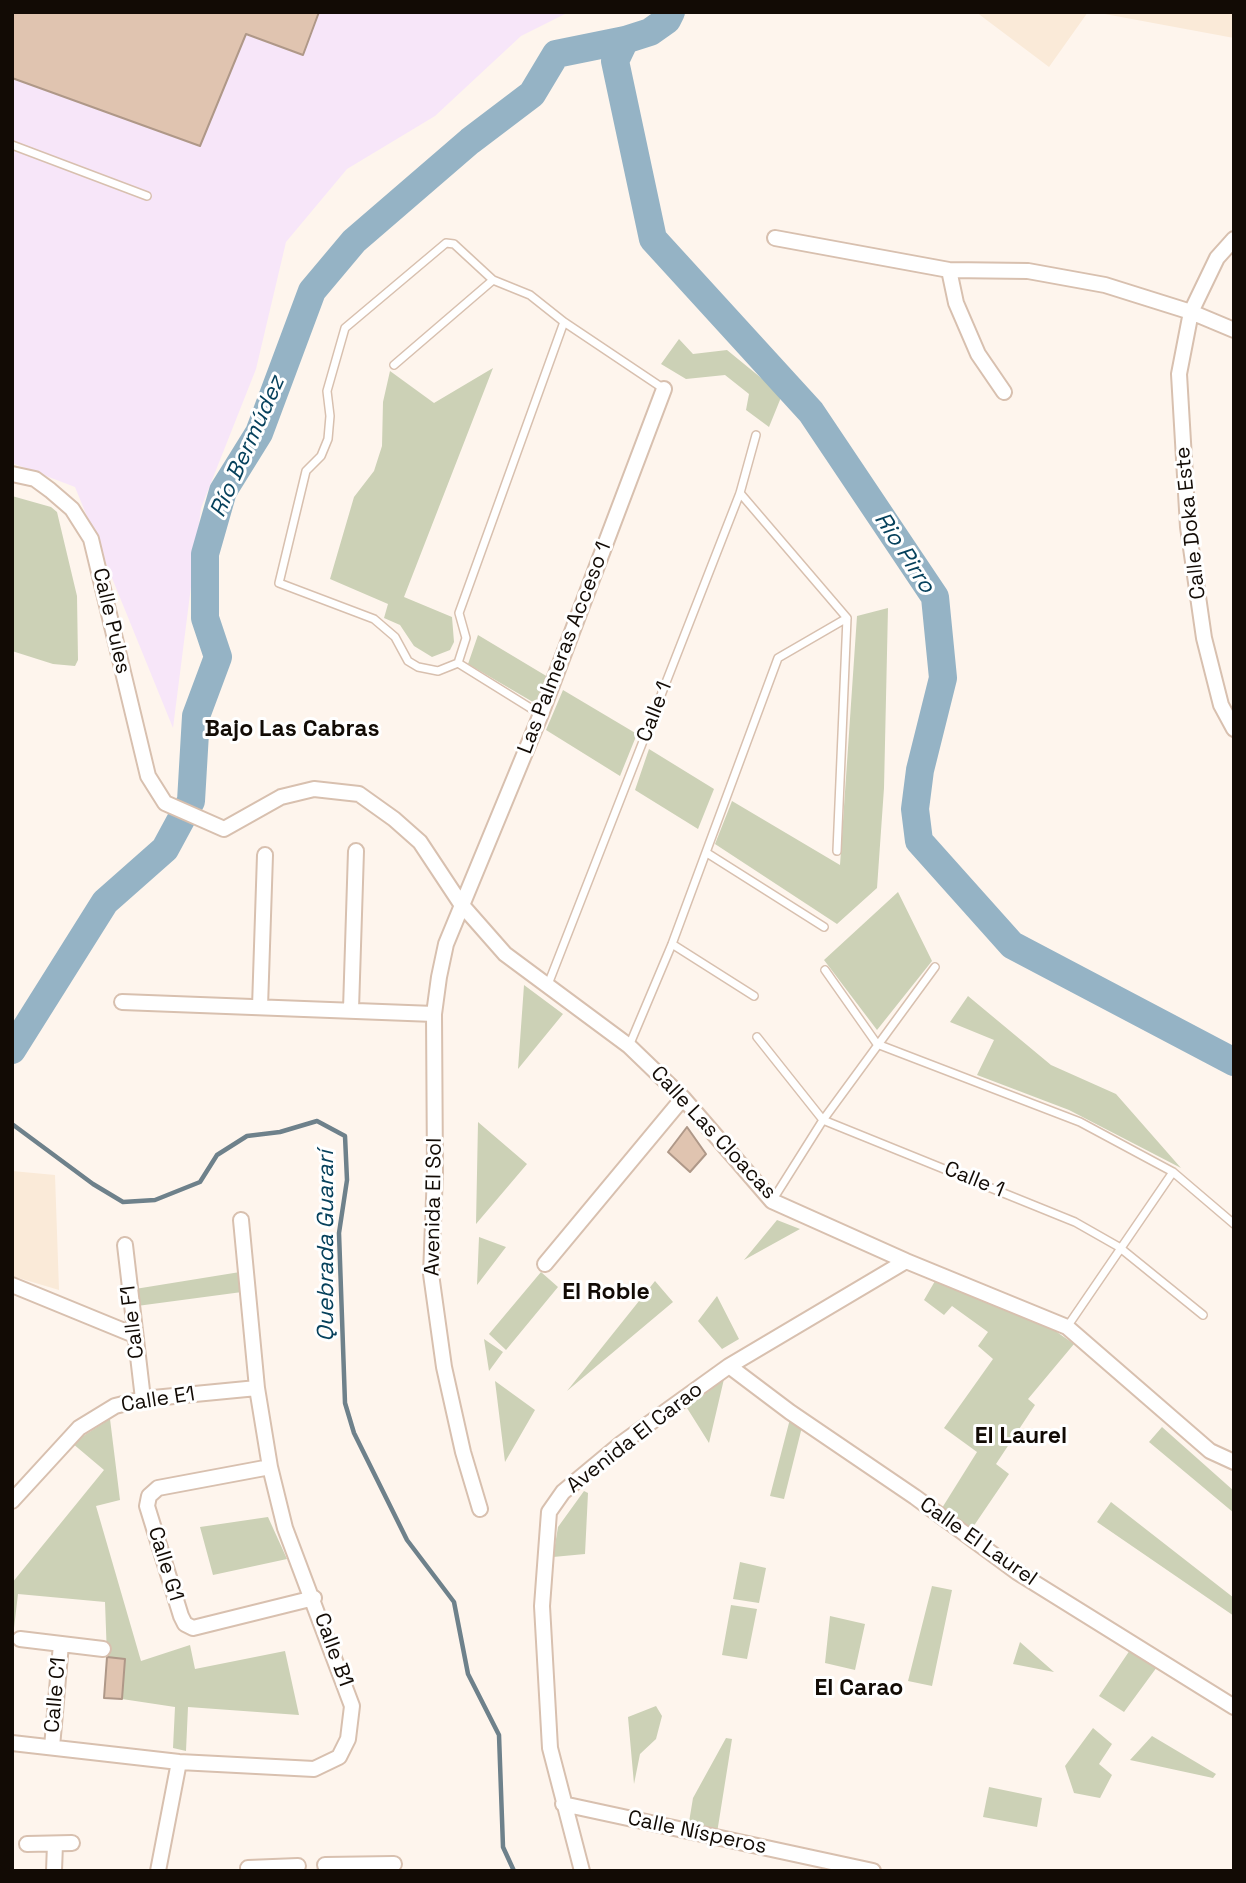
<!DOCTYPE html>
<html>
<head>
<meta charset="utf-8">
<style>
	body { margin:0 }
	#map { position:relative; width:1246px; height:1883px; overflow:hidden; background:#fef5ed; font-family:"Space Grotesk",sans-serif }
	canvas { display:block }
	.frame { position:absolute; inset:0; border:14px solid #120b05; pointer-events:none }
</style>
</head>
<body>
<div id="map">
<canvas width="1246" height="1883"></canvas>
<div class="frame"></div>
</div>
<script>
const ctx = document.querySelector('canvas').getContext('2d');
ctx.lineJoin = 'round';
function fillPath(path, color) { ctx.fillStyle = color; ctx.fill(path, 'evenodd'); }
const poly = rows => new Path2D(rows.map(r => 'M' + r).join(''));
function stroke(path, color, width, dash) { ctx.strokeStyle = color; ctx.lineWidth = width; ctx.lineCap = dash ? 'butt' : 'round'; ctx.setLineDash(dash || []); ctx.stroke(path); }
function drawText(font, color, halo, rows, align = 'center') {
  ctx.font = font + ' "Space Grotesk",sans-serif'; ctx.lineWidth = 6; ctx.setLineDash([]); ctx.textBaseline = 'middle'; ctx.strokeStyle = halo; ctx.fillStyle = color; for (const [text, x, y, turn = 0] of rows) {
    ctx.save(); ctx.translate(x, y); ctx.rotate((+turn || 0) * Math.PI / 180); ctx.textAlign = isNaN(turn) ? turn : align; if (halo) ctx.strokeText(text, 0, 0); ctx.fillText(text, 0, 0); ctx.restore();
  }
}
fillPath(poly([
	[12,12,569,12,521,36,435,116,347,169,286,242,256,369,201,508,173,728,75,487,12,463]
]), '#f7e6f9');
fillPath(poly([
	[976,12,1088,12,1049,67],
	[1094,12,1234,12,1234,38],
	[12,1171,55,1175,59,1290,12,1276]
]), '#faead8');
fillPath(poly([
	[679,339,693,354,727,350,782,395,769,427,746,410,749,394,725,375,686,379,661,364],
	[493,368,404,597,452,617,454,642,450,650,432,657,414,646,400,625,384,618,388,604,330,579,354,497,374,471,382,446,383,402,390,371,434,403],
	[12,496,51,507,57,512,77,596,78,660,75,666,53,664,12,651],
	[888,608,884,788,877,888,837,924,715,844,732,801,840,865,857,616],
	[478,635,548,677,538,705,468,664],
	[563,690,637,734,620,776,546,730],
	[649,749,714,789,698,829,635,790],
	[898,892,932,961,877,1030,824,960],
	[524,985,563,1014,518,1069],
	[968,996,1051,1065,1116,1094,1181,1168,1069,1110,977,1075,994,1040,950,1022],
	[478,1122,527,1164,476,1224],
	[777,1220,800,1229,744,1260],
	[479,1237,506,1247,477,1285],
	[240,1272,242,1292,137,1306,135,1289],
	[541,1272,558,1287,506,1350,489,1334],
	[655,1281,673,1302,567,1391],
	[935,1281,1054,1330,1074,1344,1028,1399,1035,1405,996,1464,1009,1474,971,1530,942,1508,977,1452,944,1428,993,1359,978,1346,988,1332,952,1306,944,1315,924,1300],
	[717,1296,739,1339,722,1349,698,1321],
	[484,1339,503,1352,489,1371],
	[724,1379,709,1443,687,1408],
	[495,1381,535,1410,505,1462],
	[110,1419,120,1500,96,1506,141,1661,190,1645,195,1669,285,1651,299,1715,188,1707,186,1751,173,1748,175,1707,122,1699,125,1659,107,1657,105,1602,18,1594,12,1645,12,1583,104,1470,72,1443],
	[790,1419,802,1427,784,1499,770,1496],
	[1162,1427,1234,1491,1234,1513,1149,1442],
	[584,1491,588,1493,585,1554,553,1557,558,1527],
	[1111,1502,1234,1598,1234,1616,1097,1522],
	[268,1517,287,1559,213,1575,200,1527],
	[740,1562,766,1568,759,1603,733,1599],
	[932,1586,952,1590,932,1686,908,1681],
	[731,1605,757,1609,747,1659,722,1655],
	[830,1616,865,1624,855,1670,825,1663],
	[1020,1642,1054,1672,1013,1664],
	[1130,1650,1157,1667,1124,1712,1099,1696],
	[656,1706,662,1716,656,1739,640,1754,634,1784,628,1717],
	[1093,1728,1112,1744,1099,1764,1112,1775,1100,1798,1074,1793,1065,1766],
	[1152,1736,1216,1774,1213,1778,1130,1760],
	[726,1738,732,1739,717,1833,688,1828,693,1798],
	[989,1787,1042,1798,1037,1827,983,1817]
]), '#ccd1b6');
stroke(poly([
	[12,1124,93,1184,123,1202,155,1200,200,1182,217,1155,247,1136,280,1132,317,1121,345,1136,347,1180,339,1233,345,1403,354,1433,407,1540,454,1602,468,1674,499,1735,503,1847,514,1871]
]), '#6e818b', 4.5);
stroke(poly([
	[625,40,615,61,653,239,811,412,935,597,943,678,920,770,915,809,919,841,1012,945,1234,1062],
	[12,1050,105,902,165,849,191,801,196,716,218,657,205,618,205,554,223,491,259,433,312,291,354,241,470,141,532,94,556,54,625,40,650,32,667,20,671,12]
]), '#95b3c5', 28);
const building = poly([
	[12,12,319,12,303,55,246,34,200,146,12,78,12,12],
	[687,1127,706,1154,690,1172,668,1152,687,1127],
	[107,1657,125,1659,122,1699,104,1698,107,1657]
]);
fillPath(building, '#e0c4b0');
stroke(building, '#af9888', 2);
const lane = poly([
	[12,145,147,196],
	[394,365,493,280],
	[740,493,847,618,837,851],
	[458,663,438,671,418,667,408,661,395,637,374,619,279,583,306,471,321,456,328,439,330,416,327,391,345,328,446,243,454,244,493,280,530,295,564,322,664,389],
	[458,663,466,638,459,613,564,322],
	[458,663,540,714],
	[707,853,824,927],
	[672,944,754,996],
	[825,970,877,1044,1080,1122,1173,1172,1234,1224],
	[547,987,740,493,756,435],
	[757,1037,823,1120,1075,1222,1119,1247,1203,1315],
	[629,1046,672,944,778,658,847,618],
	[772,1201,823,1120,935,967],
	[1067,1327,1173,1172]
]);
const street = poly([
	[775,238,949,270,1028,271,1105,285,1191,312,1234,330],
	[1234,239,1217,258,1191,312,1179,374,1188,527,1204,638,1221,705,1234,729],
	[949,270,956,303,978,354,1004,392],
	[12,474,35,479,50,490,72,509,91,539,148,776,165,803,224,829,281,797,314,789,359,794,394,819,420,842,461,904,505,954,629,1046,683,1098,772,1201,906,1261,1067,1327,1210,1451,1234,1462],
	[122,1002,434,1014],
	[260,1007,265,855],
	[351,1009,356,851],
	[125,1245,143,1399],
	[545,1264,683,1098],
	[12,1285,134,1335],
	[729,1366,790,1412,915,1497,1017,1572,1234,1707],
	[270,1467,158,1488,149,1496,147,1506,181,1616,185,1624,193,1628,314,1598],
	[12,1501,79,1428,115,1406,143,1399,257,1388],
	[480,1509,463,1452,444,1367,431,1274,435,1173,434,1014,439,977,446,944,541,714,664,389],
	[20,1639,103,1649],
	[12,1743,179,1762,314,1769,339,1757,348,1739,352,1706,285,1528,270,1467,257,1388,241,1220],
	[52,1747,61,1644],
	[563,1804,873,1871],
	[27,1844,72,1843],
	[325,1865,394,1864],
	[248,1868,298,1866],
	[54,1871,55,1844],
	[158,1871,179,1762],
	[582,1871,550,1748,542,1606,549,1512,563,1492,622,1443,729,1366,906,1261]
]);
stroke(lane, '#d8c0af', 10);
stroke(street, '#d8c0af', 18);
stroke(lane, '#fff', 7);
stroke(street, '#fff', 14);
drawText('21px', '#120b05', '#fff', [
	["Calle Doka Este",1191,523,-96],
	["Calle Pules",111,621,77],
	["Las Palmeras Acceso 1",565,648,-69],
	["Calle 1",655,712,-69],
	["Calle Las Cloacas",713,1133,47],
	["Calle 1",974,1180,22],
	["Avenida El Sol",434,1207,-89],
	["Calle F1",133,1322,-97],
	["Calle E1",158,1400,-9],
	["Avenida El Carao",635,1438,-38],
	["Calle El Laurel",978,1542,35],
	["Calle G1",165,1564,73],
	["Calle B1",333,1650,70],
	["Calle C1",56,1695,-85],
	["Calle Nísperos",697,1833,12]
]);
drawText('italic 23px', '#06415c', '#fff', [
	["Río Bermúdez",248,447,-66],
	["Rio Pirro",904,553,57],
	["Quebrada Guararí",327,1246,-90]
]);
drawText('bold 23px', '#120b05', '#fff', [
	["Bajo Las Cabras",292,730],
	["El Roble",606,1293],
	["El Laurel",1021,1437],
	["El Carao",859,1689]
]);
</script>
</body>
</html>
